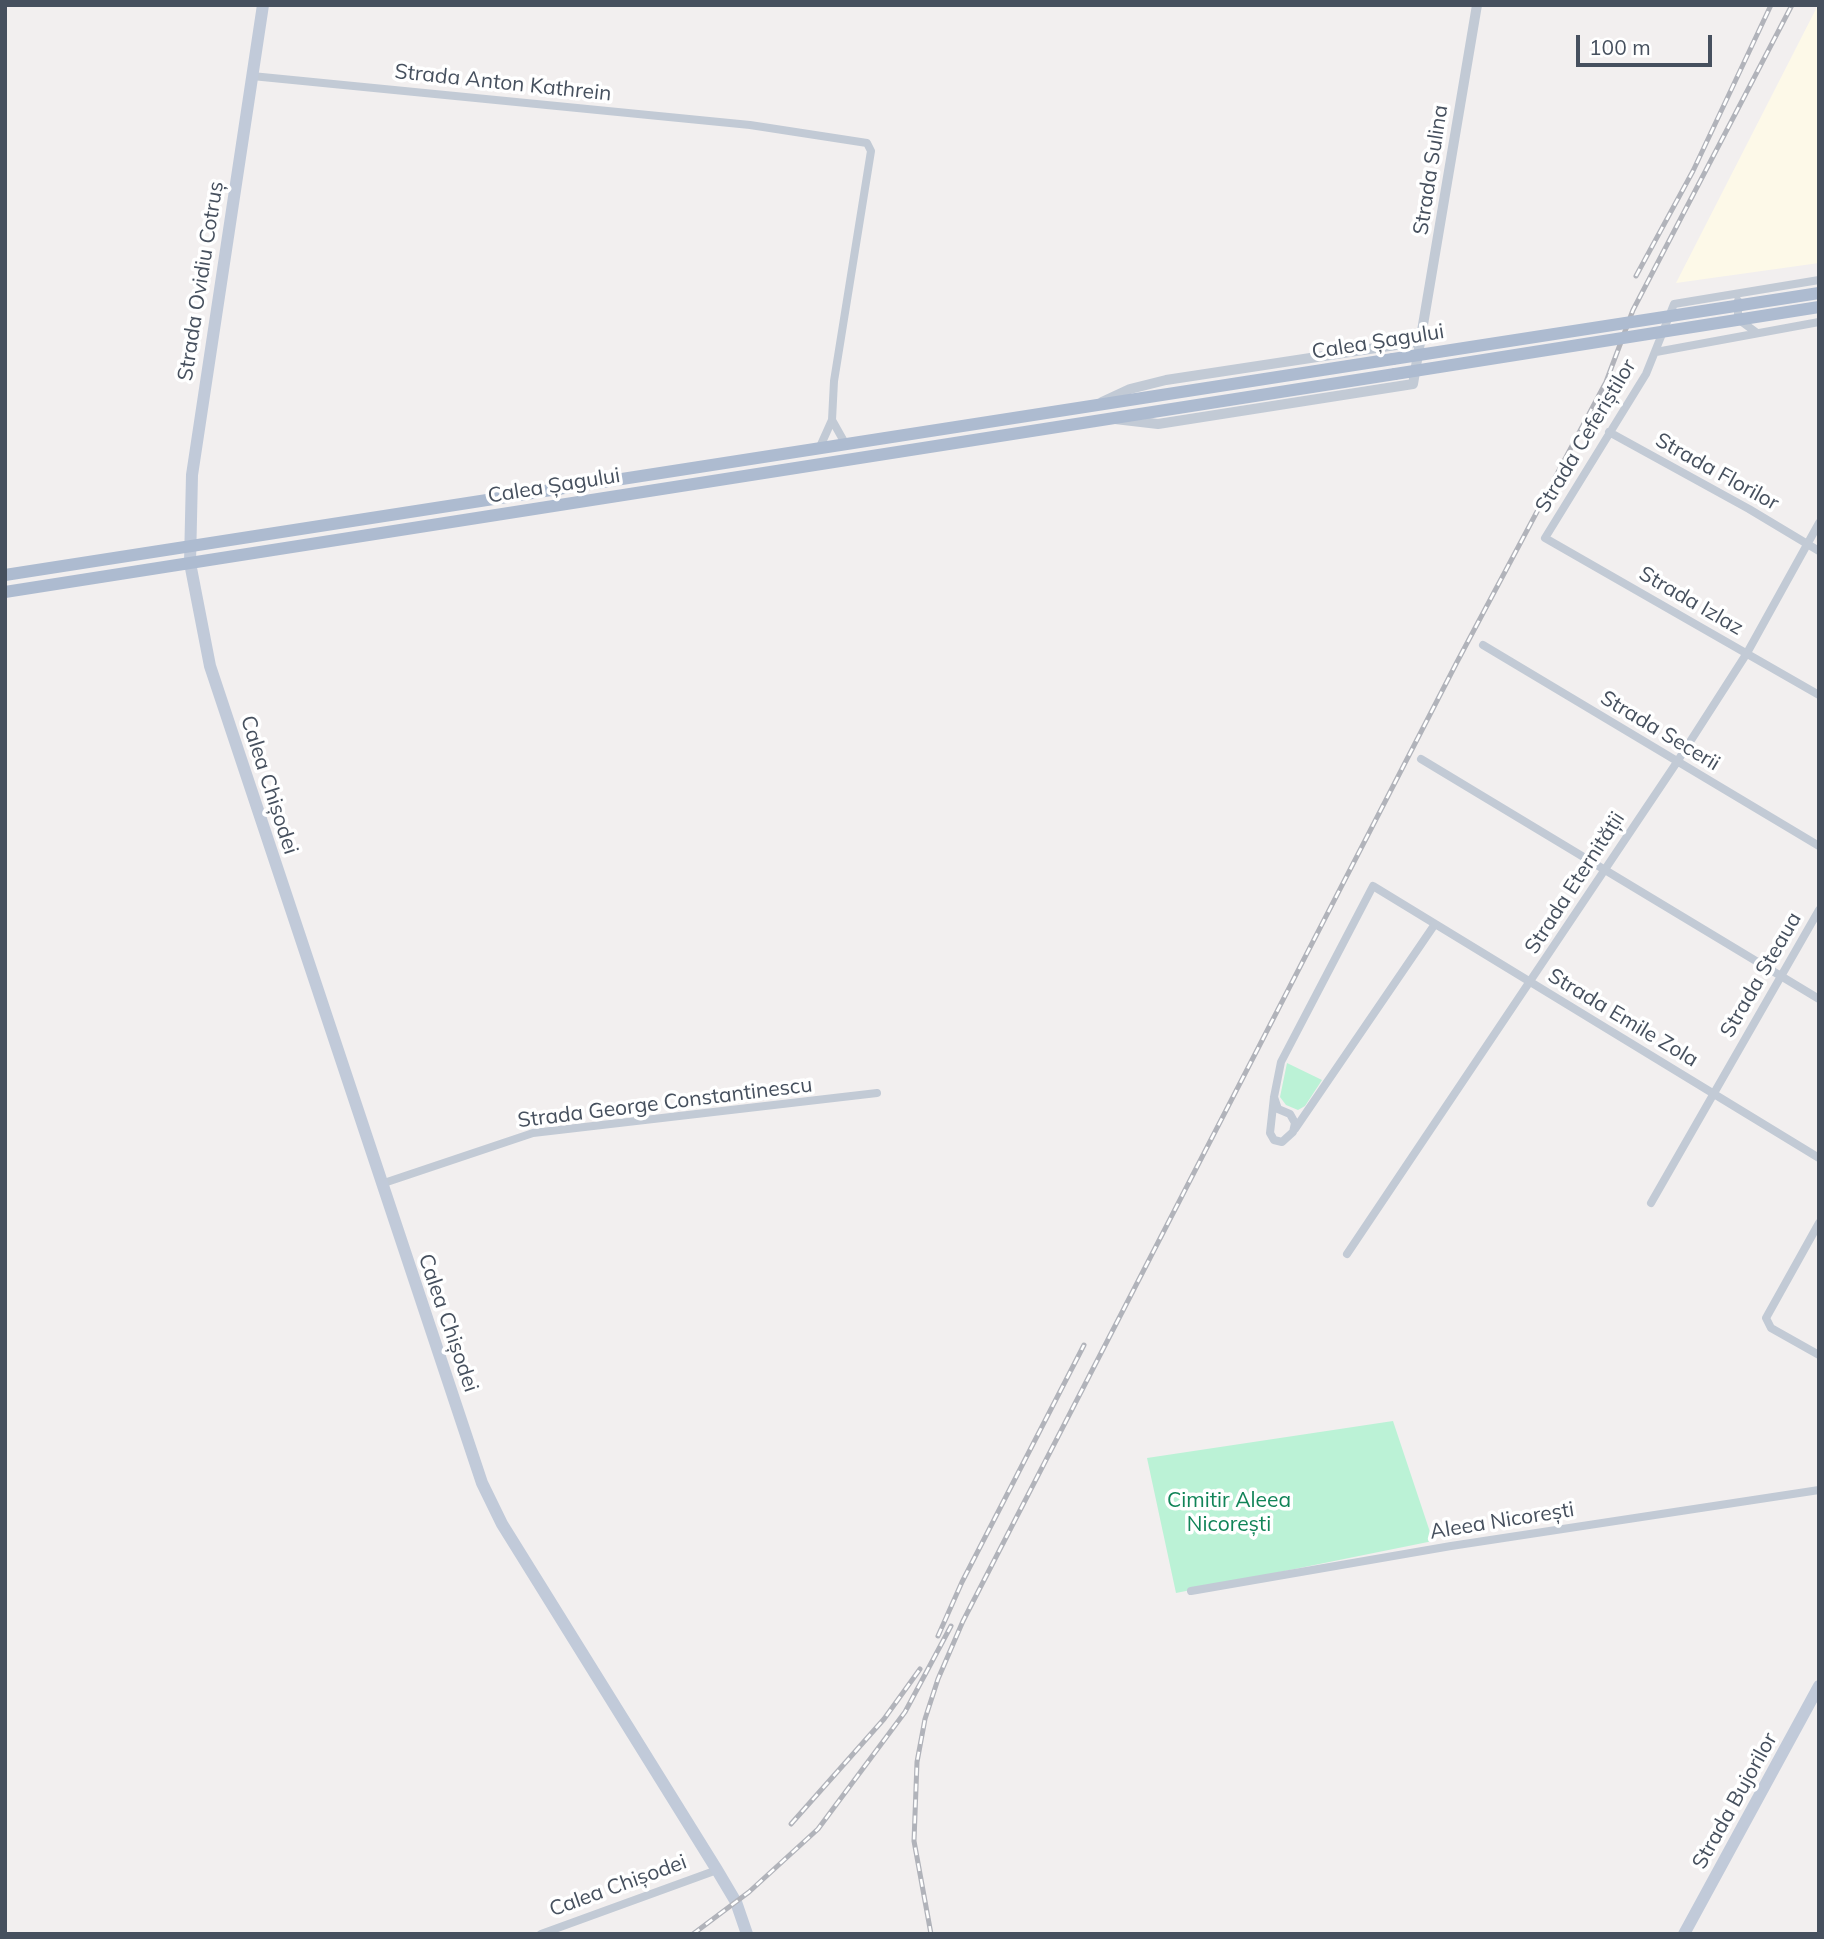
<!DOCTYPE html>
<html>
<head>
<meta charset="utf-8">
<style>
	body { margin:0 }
	#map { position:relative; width:1824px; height:1939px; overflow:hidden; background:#f2efef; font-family:Mulish,sans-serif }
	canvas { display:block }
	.frame { position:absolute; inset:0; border:7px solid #46505e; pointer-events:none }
	.scale { position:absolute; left:1576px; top:35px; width:136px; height:32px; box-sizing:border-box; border:4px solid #46505e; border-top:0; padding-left:9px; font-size:21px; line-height:24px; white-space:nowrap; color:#46505e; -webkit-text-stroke:5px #fff; paint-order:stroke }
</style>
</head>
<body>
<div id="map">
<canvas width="1824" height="1939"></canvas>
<div class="frame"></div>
<div class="scale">100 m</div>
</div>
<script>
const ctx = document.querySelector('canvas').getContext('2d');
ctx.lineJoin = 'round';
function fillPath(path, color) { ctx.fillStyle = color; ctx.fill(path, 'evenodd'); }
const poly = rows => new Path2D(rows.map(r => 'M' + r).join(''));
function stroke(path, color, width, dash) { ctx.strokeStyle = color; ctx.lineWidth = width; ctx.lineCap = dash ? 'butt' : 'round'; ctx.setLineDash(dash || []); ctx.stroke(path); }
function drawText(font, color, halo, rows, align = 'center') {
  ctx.font = font + ' Mulish,sans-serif'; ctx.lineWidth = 7; ctx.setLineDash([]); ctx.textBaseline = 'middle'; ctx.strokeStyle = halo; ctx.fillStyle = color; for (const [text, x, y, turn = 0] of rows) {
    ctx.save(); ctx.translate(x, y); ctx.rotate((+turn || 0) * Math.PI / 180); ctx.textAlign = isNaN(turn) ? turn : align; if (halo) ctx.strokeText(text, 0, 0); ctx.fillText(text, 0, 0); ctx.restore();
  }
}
fillPath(poly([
	[1818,5,1819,263,1676,283]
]), '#fdf9e8');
fillPath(poly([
	[1287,1063,1322,1080,1305,1106,1298,1110,1286,1105,1280,1097],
	[1393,1421,1433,1541,1176,1593,1147,1458]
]), '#bbf2d6');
stroke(poly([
	[252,76,750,125,867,143,871,151,834,381,832,420,819,449],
	[1819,280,1674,304,1646,374,1545,538,1819,695],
	[1738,301,1738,319,1757,333],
	[1656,352,1819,322],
	[832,420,846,445],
	[1609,432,1749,509,1819,551],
	[1483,645,1819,846],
	[1421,759,1819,999],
	[1274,1097,1278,1109,1290,1114,1295,1123,1293,1132,1282,1142,1274,1140,1270,1133,1274,1097,1281,1062,1373,886,1819,1158],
	[1295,1129,1435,924],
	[381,1184,533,1133,877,1093],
	[1651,1203,1819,910],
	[1819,1223,1766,1318,1771,1328,1819,1355],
	[1347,1254,1677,762,1747,653,1819,523],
	[1191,1591,1451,1546,1819,1490],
	[541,1934,717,1870]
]), '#c2cad5', 8);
stroke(poly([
	[1102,402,1130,389,1166,380,1422,341],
	[1115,419,1158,424,1413,384,1477,5]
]), '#c2cad5', 10);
stroke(poly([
	[263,5,192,475,190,563,210,666,482,1483,502,1524,717,1870,736,1902,747,1934],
	[1684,1934,1819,1686]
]), '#c1cad9', 12);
stroke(poly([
	[5,575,1393,359],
	[5,592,1395,374]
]), '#adbbd0', 12);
const rail = poly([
	[1636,276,1693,171,1771,5],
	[938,1636,962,1582,1084,1345],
	[791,1824,884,1719,920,1669],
	[693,1934,749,1892,818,1829,905,1712,951,1626],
	[931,1934,914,1841,917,1762,925,1719,938,1679,963,1621,1457,662,1606,382,1633,310,1792,5]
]);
stroke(rail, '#b1b3ba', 5);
stroke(rail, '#fff', 2.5, [8]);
stroke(poly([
	[1393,359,1819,293],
	[1395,374,1819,307]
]), '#adbbd0', 12);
drawText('21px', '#46505e', '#fff', [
	["Strada Anton Kathrein",503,83,6],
	["Strada Sulina",1431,170,-81],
	["Strada Ovidiu Cotruș",201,281,-81],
	["Calea Șagului",1378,342,-9],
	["Strada Ceferiștilor",1586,436,-59],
	["Strada Florilor",1717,472,29],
	["Calea Șagului",554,486,-9],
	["Strada Izlaz",1691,601,30],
	["Strada Secerii",1660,731,31],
	["Calea Chișodei",269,785,72],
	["Strada Eternității",1575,883,-57],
	["Strada Steaua",1761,975,-60],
	["Strada Emile Zola",1623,1018,31],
	["Strada George Constantinescu",665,1103,-7],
	["Calea Chișodei",448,1323,71],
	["Aleea Nicorești",1502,1521,-9],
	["Strada Bujorilor",1735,1801,-61],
	["Calea Chișodei",618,1886,-20]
]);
drawText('21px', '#118458', '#fff', [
	["Cimitir Aleea",1229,1501],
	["Nicorești",1229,1525]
]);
</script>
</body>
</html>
